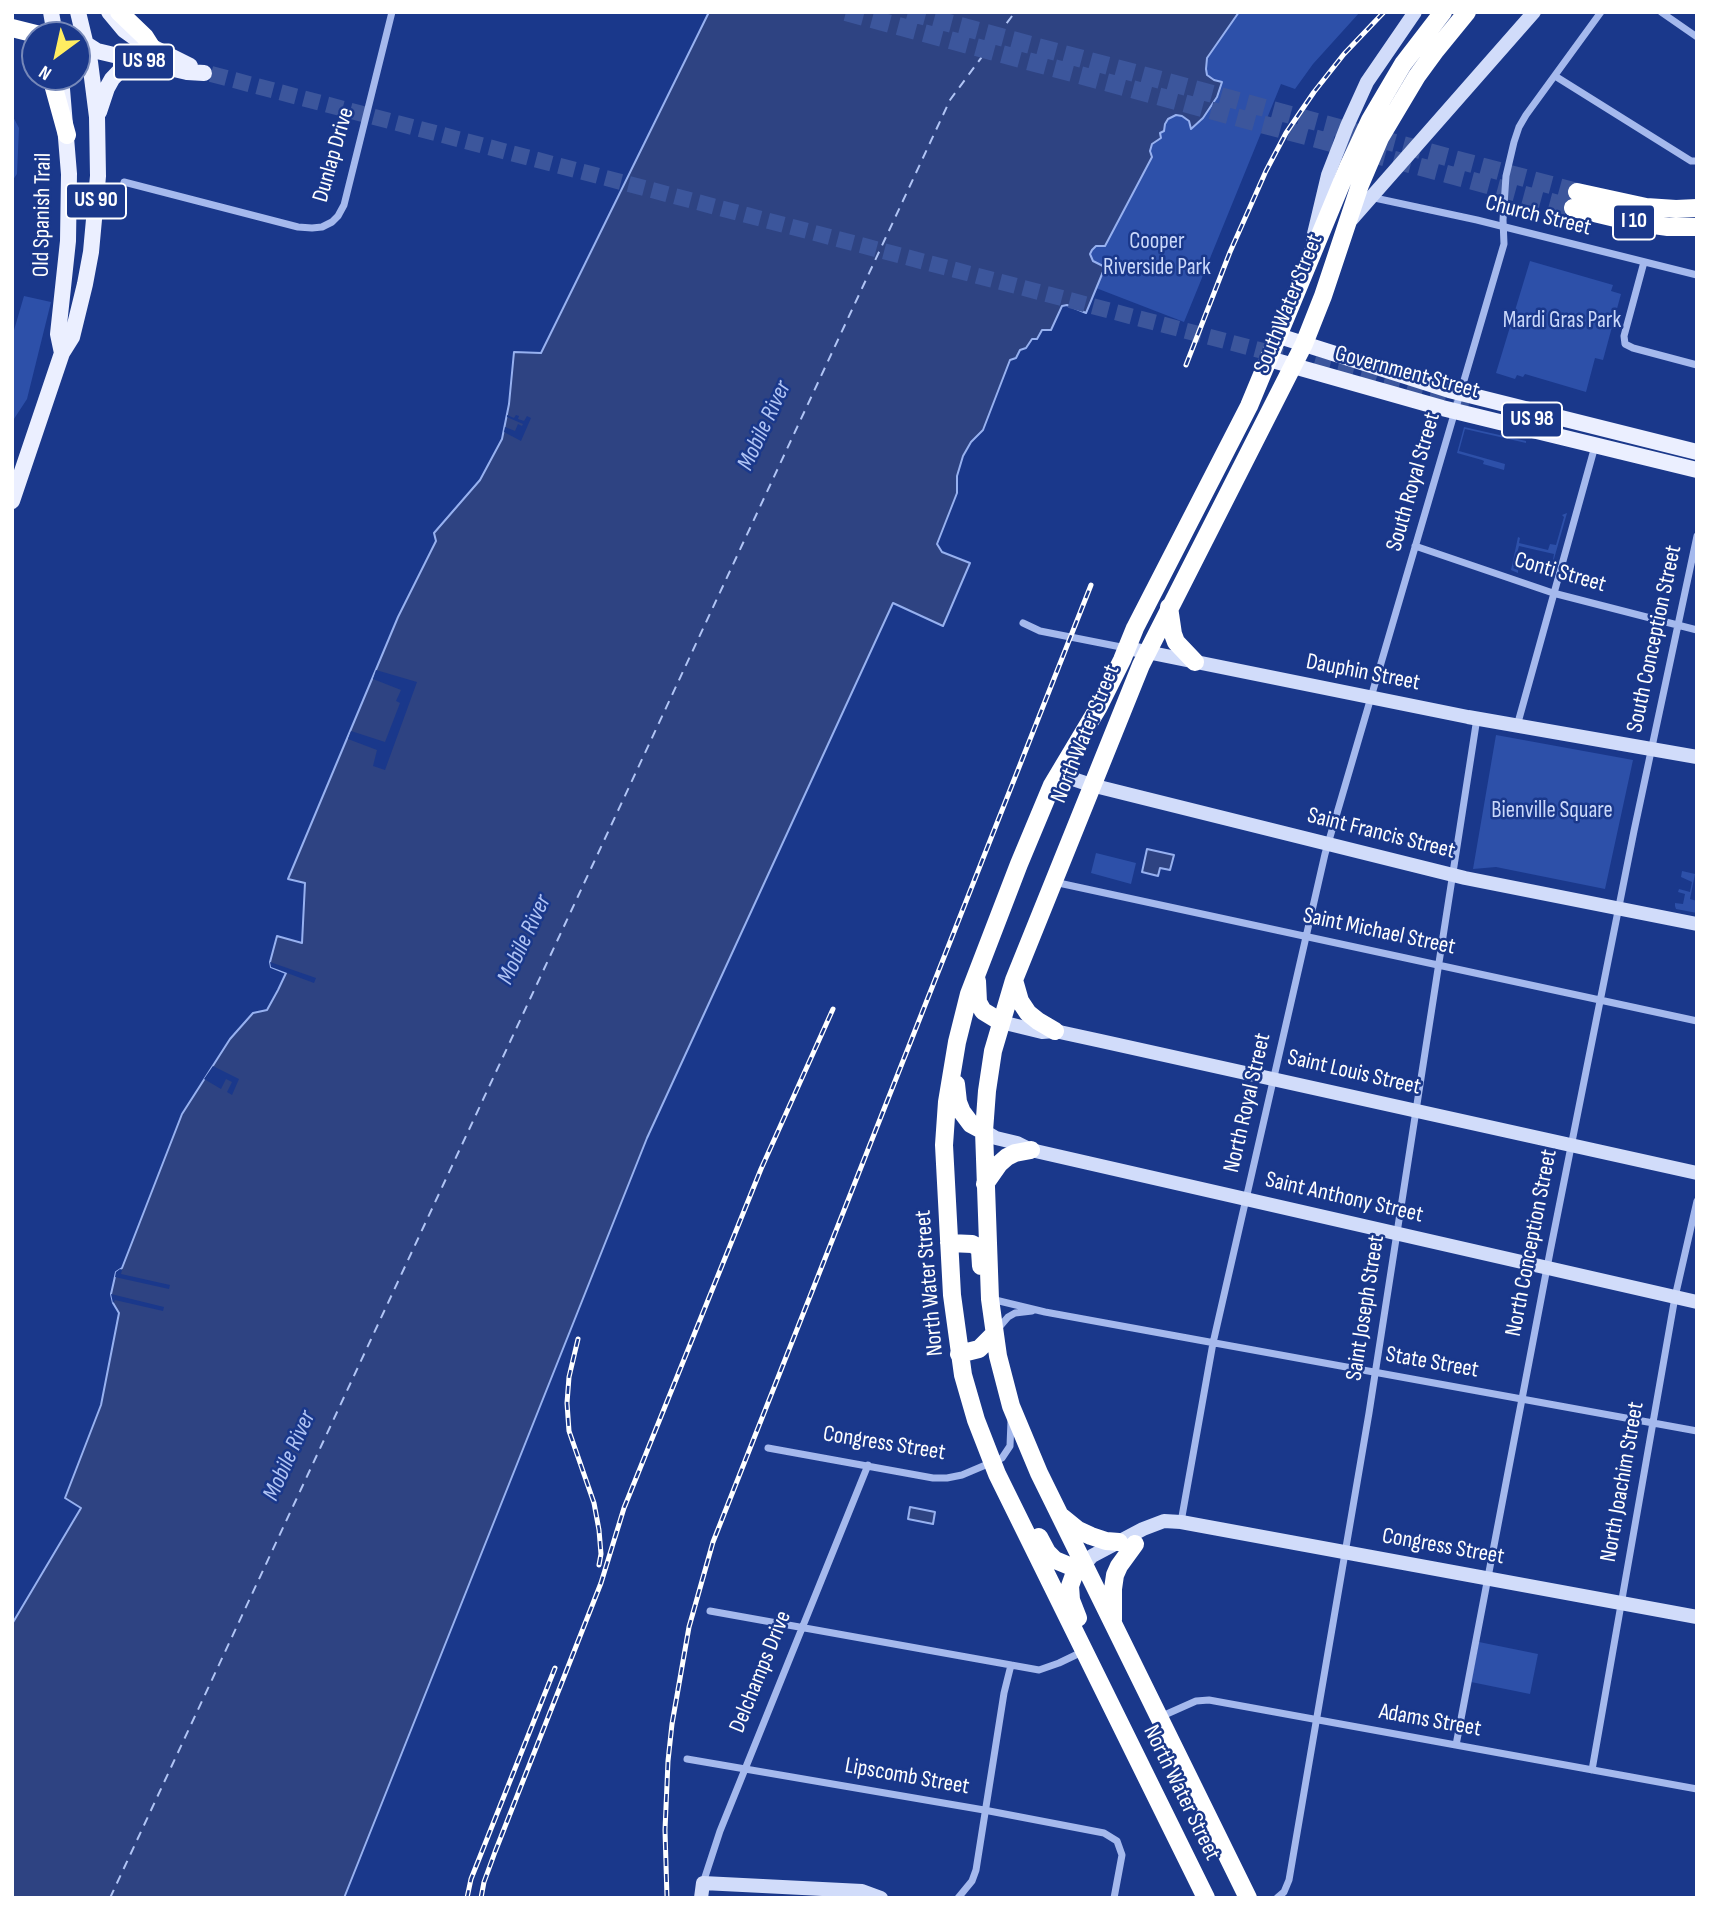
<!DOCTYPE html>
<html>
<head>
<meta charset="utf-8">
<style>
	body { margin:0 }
	#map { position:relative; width:1709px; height:1910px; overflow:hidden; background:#1a388b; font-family:"Sofia Sans Condensed",sans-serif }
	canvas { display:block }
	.frame { position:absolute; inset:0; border:14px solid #fff; pointer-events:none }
	.north { position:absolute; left:21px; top:21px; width:70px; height:70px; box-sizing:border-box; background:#1a388b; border:2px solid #7688b9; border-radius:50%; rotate:213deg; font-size:19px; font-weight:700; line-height:28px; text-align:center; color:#fff }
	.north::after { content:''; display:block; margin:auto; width:24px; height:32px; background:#ffed61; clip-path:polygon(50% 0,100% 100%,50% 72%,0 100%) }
</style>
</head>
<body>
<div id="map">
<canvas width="1709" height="1910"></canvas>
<div class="frame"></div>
<div class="north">N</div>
</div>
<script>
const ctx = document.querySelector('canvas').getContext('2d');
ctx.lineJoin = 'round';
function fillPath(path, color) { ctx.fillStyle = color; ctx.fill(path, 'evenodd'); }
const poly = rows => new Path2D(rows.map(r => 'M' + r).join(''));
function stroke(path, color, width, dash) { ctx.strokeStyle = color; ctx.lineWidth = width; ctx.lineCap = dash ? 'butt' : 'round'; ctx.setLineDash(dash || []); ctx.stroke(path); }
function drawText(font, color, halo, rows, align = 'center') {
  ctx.font = font + ' "Sofia Sans Condensed",sans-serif'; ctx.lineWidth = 5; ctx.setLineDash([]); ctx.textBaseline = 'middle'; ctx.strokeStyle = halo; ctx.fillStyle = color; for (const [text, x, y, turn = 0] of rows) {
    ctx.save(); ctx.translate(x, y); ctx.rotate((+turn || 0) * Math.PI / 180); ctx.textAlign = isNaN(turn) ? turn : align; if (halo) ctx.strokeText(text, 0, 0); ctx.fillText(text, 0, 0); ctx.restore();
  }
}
fillPath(poly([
	[1239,12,1360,12,1313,64,1295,89,1281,84,1184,322,1096,288,1105,267,1095,263,1090,254,1092,250,1096,246,1105,246,1152,157,1150,151,1152,144,1160,136,1160,133,1164,131,1165,124,1168,119,1176,115,1182,116,1189,121,1191,128,1203,118,1217,97,1221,82,1214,80,1207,75,1206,69,1207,58],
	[12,115,19,128,17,174,12,181],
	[1530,261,1613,285,1611,291,1621,294,1603,360,1595,358,1586,392,1525,374,1523,377,1517,375,1515,379,1496,373],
	[24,296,51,302,27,399,12,422,12,337],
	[1464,427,1526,441,1526,443,1465,429,1459,451,1505,464,1504,470,1483,464,1484,461,1482,460,1457,453],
	[1567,513,1552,566,1554,554,1519,546,1515,561,1518,563,1513,568,1518,570,1518,573,1511,570,1518,537,1520,538,1519,543,1548,550,1550,544,1556,545,1564,517,1562,515],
	[1496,735,1633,760,1605,889,1496,867,1473,869],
	[1096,853,1136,863,1131,884,1091,873],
	[1682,871,1695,874,1690,899,1697,901,1695,911,1697,913,1676,909,1675,906,1675,903,1683,904,1685,894,1678,892,1679,889,1690,892,1692,882,1681,877],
	[1479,1642,1538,1654,1530,1694,1471,1682]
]), '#2d50a9');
const water = poly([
	[709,12,1239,12,1207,58,1206,69,1207,75,1214,80,1222,82,1217,97,1203,118,1191,129,1189,121,1182,116,1176,115,1168,119,1165,124,1164,131,1160,133,1161,138,1152,144,1150,151,1152,157,1105,246,1096,246,1092,250,1090,254,1093,261,1105,267,1086,313,1067,305,1062,306,1051,330,1042,330,1037,339,1032,339,1026,348,1020,350,1016,358,1010,360,983,430,971,442,963,456,957,476,957,493,937,544,942,552,970,563,943,626,893,603,647,1138,344,1898,12,1898,12,1624,81,1508,65,1498,101,1405,119,1313,113,1303,111,1294,116,1272,122,1268,182,1114,230,1039,253,1013,267,1010,278,990,286,973,271,967,270,962,277,936,302,943,305,883,288,879,398,617,436,541,434,533,480,480,502,439,509,404,514,352,541,353,709,12],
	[1147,849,1174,855,1170,870,1160,868,1158,876,1142,872,1147,849],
	[910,1507,935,1512,933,1524,908,1519,910,1507]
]);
fillPath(water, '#2e4382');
stroke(water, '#97b1f0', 2);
fillPath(poly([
	[507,415,514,418,516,415,519,416,518,419,524,421,527,416,531,418,521,441,504,432,505,427,515,431,518,424,522,426,523,424,507,417],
	[376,670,417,682,385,770,373,766,377,750,348,739,351,731,385,742,400,703,396,701,401,690,373,679],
	[270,962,316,978,314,983,271,967],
	[213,1066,239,1079,232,1095,227,1092,232,1082,226,1079,221,1089,204,1079],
	[120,1269,122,1270,121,1274,170,1285,169,1289,115,1277,116,1272],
	[111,1294,164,1307,163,1311,115,1300,113,1303]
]), '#1a388b');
stroke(poly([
	[110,1898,950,100,1015,12]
]), '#b0c4f5', 2, [9, 7]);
stroke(poly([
	[211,74,1282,356],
	[1314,364,1474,406]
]), '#3c569c', 16, [16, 8]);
stroke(poly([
	[846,12,1573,208],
	[908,12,1577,192]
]), '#3c569c', 18, [18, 9]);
stroke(poly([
	[1661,12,1697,37],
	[1555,76,1691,161,1697,161],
	[124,182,298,227,312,228,322,227,332,222,338,216,344,205,392,12],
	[1370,197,1477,220,1697,275],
	[1644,262,1624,336,1625,344,1633,348,1697,365],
	[1415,546,1553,593,1697,630],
	[1023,623,1040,631,1126,648],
	[1517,726,1595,446],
	[1054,882,1697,1021],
	[991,1299,1045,1312,1697,1431],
	[996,1331,1008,1317,1015,1313,1032,1311],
	[768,1448,933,1478,947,1478,962,1475,1002,1458,1010,1446,1011,1421],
	[1181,1522,1213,1343,1325,854,1504,244,1503,220,1506,176,1514,142,1519,127,1526,115,1601,12],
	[710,1611,1039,1670,1059,1663,1084,1651],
	[1160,1717,1196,1701,1209,1700,1697,1789],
	[1456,1745,1550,1252,1634,831,1697,536],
	[687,1759,984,1810,1104,1833,1117,1841,1122,1855,1114,1898],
	[1592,1770,1675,1297,1697,1201],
	[703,1883,720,1831,868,1465],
	[958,1898,972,1881,976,1870,1004,1693,1011,1665],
	[1277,1898,1284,1892,1289,1880,1369,1413,1477,718]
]), '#a5b9ed', 7);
stroke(poly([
	[1352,219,1534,12],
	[1313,238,1328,175,1347,126,1367,82,1415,12],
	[1127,648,1468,717,1697,757],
	[1058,774,1091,785,1465,878,1697,924],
	[1001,1022,1042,1032,1055,1031,1101,1041,1697,1173],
	[984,1131,996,1138,1017,1143,1031,1150,1697,1302],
	[1084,1565,1092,1556,1143,1529,1164,1521,1181,1522,1697,1617],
	[701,1898,703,1883,862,1891,881,1898]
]), '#d1dcfa', 14);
stroke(poly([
	[51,12,55,35],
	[109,12,124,30,138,40,190,66],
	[86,44,97,51,131,59,187,72,204,73],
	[61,77,69,174,68,241,58,334,62,353],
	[99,112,107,88,112,79,131,59],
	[1279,336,1449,390,1697,452],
	[1269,359,1442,408,1697,470],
	[12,501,62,353,72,337,85,284,91,252,98,176,97,117,90,62,78,12]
]), '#ebefff', 16);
stroke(poly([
	[119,12,145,37,152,48],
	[12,28,40,35],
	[51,77,67,135],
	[1577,192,1646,207,1676,209,1697,208],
	[1573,208,1632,222,1668,227,1697,227],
	[1169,607,1173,634,1176,642,1195,662],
	[1014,980,1020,1001,1028,1013,1038,1021,1055,1031],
	[977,981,978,1002,983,1011,1001,1022],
	[956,1084,958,1102,962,1112,971,1124,984,1131],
	[985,1184,999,1164,1007,1157,1015,1153,1031,1150],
	[949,1243,972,1244,978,1247,980,1250,981,1266],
	[959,1354,979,1349,994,1334],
	[1062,1517,1078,1530,1091,1536,1106,1541,1119,1542],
	[1039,1537,1047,1552,1055,1560,1072,1567,1084,1565],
	[1078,1618,1071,1600,1070,1586,1075,1572,1084,1565],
	[1113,1620,1113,1589,1115,1575,1119,1566,1135,1544],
	[1206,1898,997,1474,976,1420,963,1375,952,1295,944,1145,947,1102,957,1042,969,994,1019,864,1052,785,1098,708,1122,660,1135,628,1249,406,1349,165,1370,120,1403,64,1443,12],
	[1248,1898,1039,1473,1011,1406,998,1356,990,1299,984,1131,987,1091,993,1051,1014,980,1141,665,1304,344,1323,296,1360,185,1380,138,1417,76,1436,50,1467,12]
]), '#fff', 18);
const rail = poly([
	[1186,365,1230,252,1266,171,1286,133,1314,92,1344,54,1384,12],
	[578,1339,569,1377,567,1403,569,1431,594,1503,599,1530,601,1554,599,1565],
	[467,1898,471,1879,555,1668],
	[481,1898,484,1882,495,1852,601,1583,624,1508,761,1169,833,1009],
	[667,1898,665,1830,668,1761,672,1724,689,1627,713,1542,1091,585]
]);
stroke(rail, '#fff', 5);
stroke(rail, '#1a388b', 2.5, [8]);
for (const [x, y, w] of [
	[144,62,60],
	[96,201,60],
	[1634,222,42],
	[1532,420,60]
]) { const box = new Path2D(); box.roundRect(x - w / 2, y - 17.5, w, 35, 5); ctx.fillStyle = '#1a388b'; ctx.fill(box); stroke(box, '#fff', 2); }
drawText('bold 21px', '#fff', null, [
	["US 98",144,62],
	["US 90",96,201],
	["I 10",1634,222],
	["US 98",1532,420]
]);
drawText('23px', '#fff', '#1a388b', [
	["Dunlap Drive",334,155,-74],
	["Old Spanish Trail",43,215,-89],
	["Church Street",1538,216,14],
	["South Water Street",1289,304,-68],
	["Government Street",1407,373,15],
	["South Royal Street",1414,482,-74],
	["Conti Street",1560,573,16],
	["South Conception Street",1655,639,-78],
	["Dauphin Street",1363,673,11],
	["North Water Street",1086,734,-68],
	["Saint Francis Street",1381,834,14],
	["Saint Michael Street",1379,932,12],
	["Saint Louis Street",1354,1073,13],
	["North Royal Street",1248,1103,-77],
	["Saint Anthony Street",1344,1198,13],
	["North Conception Street",1532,1243,-79],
	["North Water Street",930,1283,-95],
	["Saint Joseph Street",1366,1308,-81],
	["State Street",1432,1363,10],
	["Congress Street",884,1444,9],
	["North Joachim Street",1623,1482,-80],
	["Congress Street",1443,1547,10],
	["Delchamps Drive",761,1672,-68],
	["Adams Street",1430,1721,10],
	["Lipscomb Street",907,1777,10],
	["North Water Street",1181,1793,64]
]);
drawText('23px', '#cad8fa', '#1a388b', [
	["Cooper",1157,242],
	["Riverside Park",1157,268],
	["Mardi Gras Park",1562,321],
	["Bienville Square",1552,811]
]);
drawText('italic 24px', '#b0c4f5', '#1a388b', [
	["Mobile River",765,426,-65],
	["Mobile River",525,940,-65],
	["Mobile River",290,1456,-66]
]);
</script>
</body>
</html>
